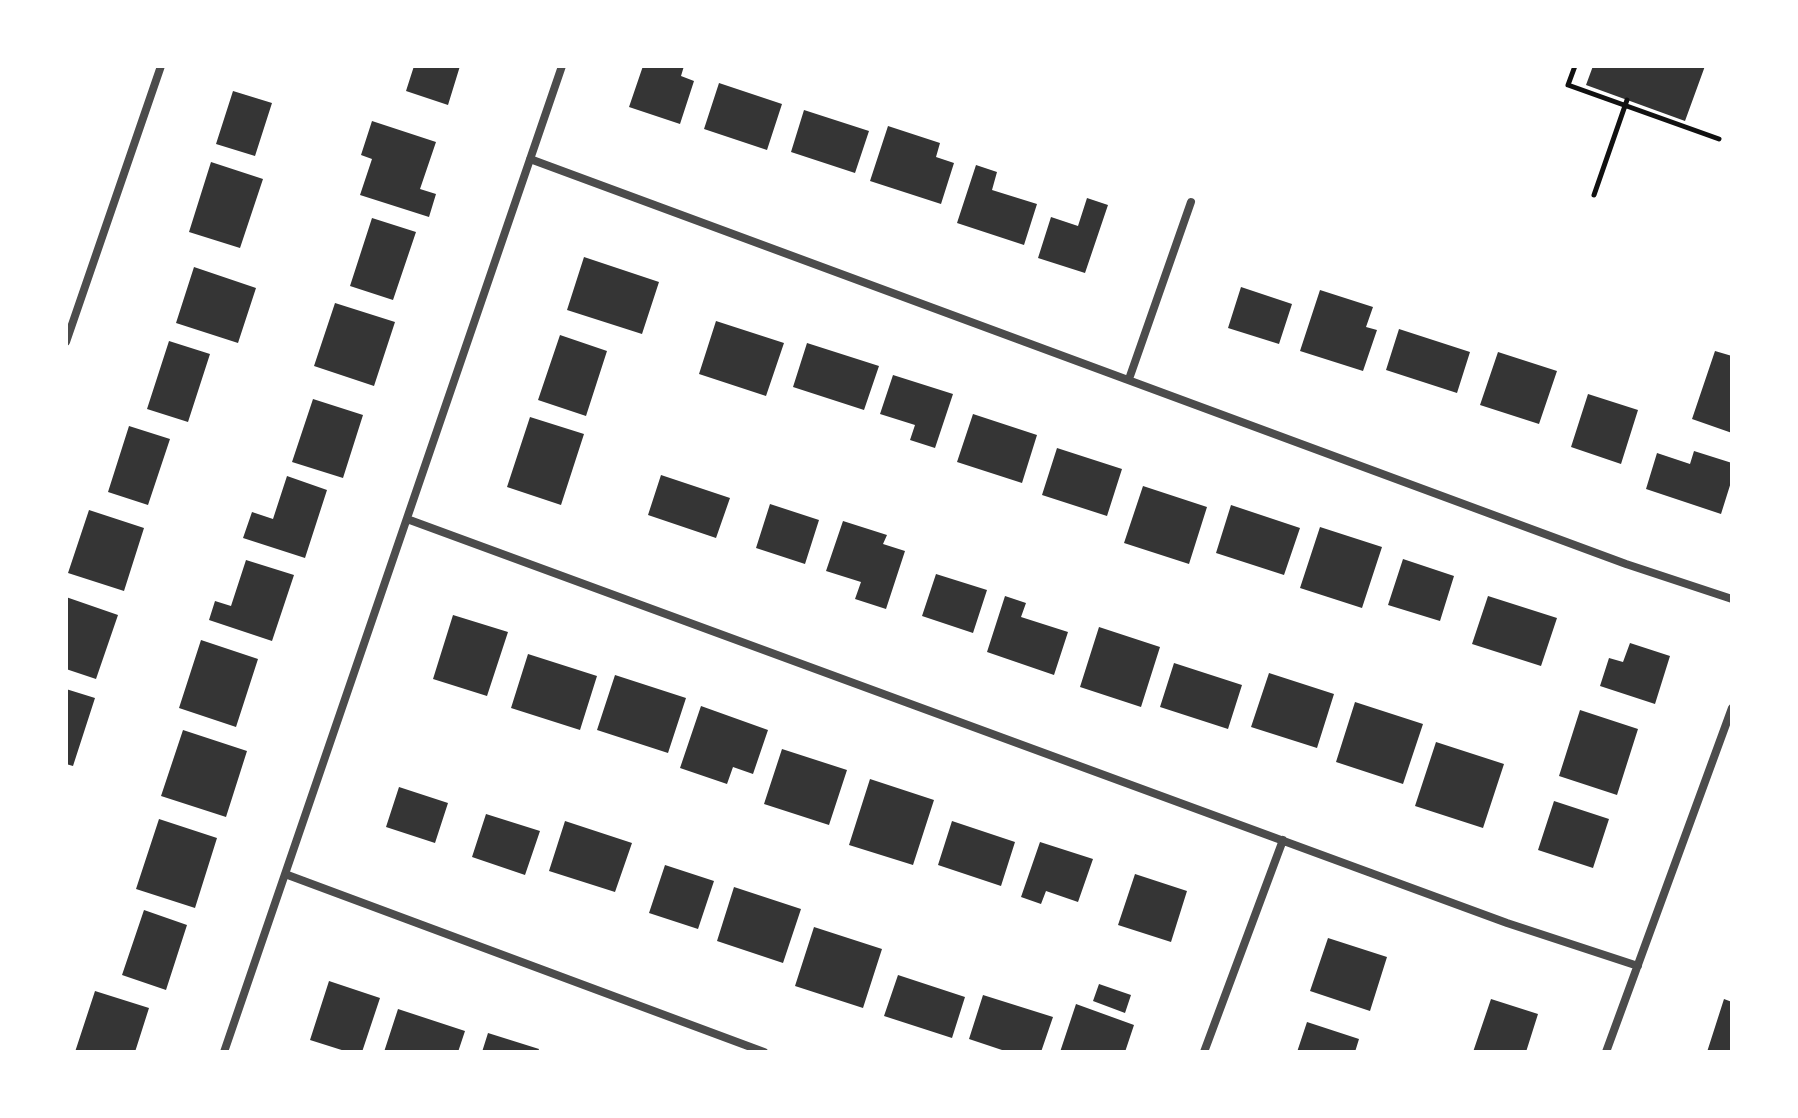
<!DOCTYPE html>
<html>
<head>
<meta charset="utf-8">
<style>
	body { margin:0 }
	#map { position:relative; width:1798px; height:1118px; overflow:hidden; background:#fff; font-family:"Space Grotesk",sans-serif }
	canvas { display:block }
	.frame { position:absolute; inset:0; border:68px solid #fff; pointer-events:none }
</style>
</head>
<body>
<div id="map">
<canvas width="1798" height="1118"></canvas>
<div class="frame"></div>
</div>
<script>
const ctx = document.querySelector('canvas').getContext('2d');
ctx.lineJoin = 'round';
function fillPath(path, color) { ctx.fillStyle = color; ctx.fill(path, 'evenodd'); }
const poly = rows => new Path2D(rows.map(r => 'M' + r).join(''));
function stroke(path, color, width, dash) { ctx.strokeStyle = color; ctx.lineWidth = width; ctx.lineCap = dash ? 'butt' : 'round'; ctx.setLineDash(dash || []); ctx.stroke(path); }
fillPath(poly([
	[414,66,460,66,448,105,406,91],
	[643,66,684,66,681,76,694,81,680,124,629,107],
	[1593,66,1705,66,1685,121,1586,85],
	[719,83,782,104,767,150,704,129],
	[233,91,272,103,255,156,216,144],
	[804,110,869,131,855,173,791,152],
	[372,121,436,142,420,189,436,194,429,217,360,195,372,159,361,155],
	[888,126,940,143,936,157,954,163,941,204,870,181],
	[211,162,263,179,240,248,189,232],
	[976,165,997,172,992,190,1037,204,1024,245,957,223],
	[1087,198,1108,205,1085,273,1038,258,1051,217,1078,226],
	[372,218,416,232,393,300,350,286],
	[584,257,659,282,642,334,567,310],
	[194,267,256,288,238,343,176,323],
	[1241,287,1292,304,1279,344,1228,328],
	[1320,290,1373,307,1366,327,1377,330,1363,371,1300,351],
	[335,303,395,322,374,386,314,366],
	[716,321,784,343,766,396,699,374],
	[1399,329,1470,352,1457,393,1386,370],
	[560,335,607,351,586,416,538,400],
	[169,341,210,354,188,422,147,409],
	[807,343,879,366,864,410,793,387],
	[1715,351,1732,356,1732,433,1692,419],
	[1498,352,1557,371,1539,424,1480,405],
	[893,375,953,394,935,448,910,440,915,425,880,414],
	[1588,394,1638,410,1621,464,1571,447],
	[313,399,363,415,343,478,292,462],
	[973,414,1037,435,1022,483,957,462],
	[530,417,584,434,561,505,507,487],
	[129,426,170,439,148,505,108,492],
	[1057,448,1122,469,1107,516,1042,495],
	[1694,451,1732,463,1732,479,1721,514,1646,489,1657,453,1690,464],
	[661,475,730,498,716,538,648,515],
	[287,476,327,490,305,558,243,538,252,512,273,519],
	[1143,486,1207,507,1189,564,1124,543],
	[770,504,819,520,805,564,756,548],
	[1231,505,1300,528,1284,575,1216,553],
	[89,510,144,528,124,591,68,573],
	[843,521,887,535,883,544,905,551,886,609,855,599,861,582,826,571],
	[1320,527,1382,547,1362,608,1300,588],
	[1403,559,1454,576,1440,621,1388,605],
	[246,560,294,575,272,641,209,620,215,601,231,606],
	[936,574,987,590,973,633,922,616],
	[1005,596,1026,603,1021,617,1068,632,1054,675,987,652],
	[1488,596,1557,618,1541,666,1472,644],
	[66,597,118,615,96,679,66,669],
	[453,615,508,632,487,696,433,679],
	[1099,627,1160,647,1141,707,1080,687],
	[201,640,258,659,236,727,179,708],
	[1630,643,1670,656,1655,704,1600,686,1609,658,1623,662],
	[528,654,597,676,580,730,511,708],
	[1174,663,1242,685,1228,729,1160,707],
	[1269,673,1334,694,1317,748,1251,727],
	[615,675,686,698,668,753,597,730],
	[66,689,95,698,73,766,66,764],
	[1355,702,1423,724,1403,784,1336,762],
	[701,706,768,730,753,774,733,767,727,784,680,768],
	[1580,710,1638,729,1617,795,1559,776],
	[183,730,247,751,226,817,161,796],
	[1436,742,1504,764,1483,828,1415,806],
	[782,749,847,770,829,825,764,804],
	[870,779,934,800,913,865,849,845],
	[399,787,448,803,435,843,386,827],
	[1554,801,1609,819,1593,868,1538,850],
	[486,814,540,831,525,875,472,857],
	[159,819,217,838,195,908,136,889],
	[565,821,632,843,615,892,549,871],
	[952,821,1015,842,1001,886,938,865],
	[1040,842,1093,859,1078,902,1046,891,1041,904,1021,897],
	[665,865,714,881,698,929,649,913],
	[1135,874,1187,891,1171,942,1118,925],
	[734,887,801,909,783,963,717,941],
	[144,910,187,925,166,990,122,975],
	[814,927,882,949,863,1008,795,986],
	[1328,938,1387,957,1370,1011,1310,991],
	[898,975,965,997,952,1038,884,1016],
	[329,981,380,998,362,1052,348,1052,310,1040],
	[1099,984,1131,995,1125,1013,1093,1001],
	[95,991,149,1008,135,1052,75,1052],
	[983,995,1053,1017,1041,1052,1008,1052,969,1039],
	[1491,999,1538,1014,1526,1052,1473,1052],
	[1724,999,1732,1002,1732,1052,1707,1052],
	[1076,1004,1134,1025,1125,1052,1060,1052],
	[398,1009,465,1031,458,1052,384,1052],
	[1307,1022,1359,1039,1355,1052,1297,1052],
	[488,1033,539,1049,538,1052,482,1052]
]), '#353535');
stroke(poly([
	[1575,66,1568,85,1719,139],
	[1594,195,1627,100]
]), '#111', 5);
stroke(poly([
	[530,159,1626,564,1732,599],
	[66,342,161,66],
	[1129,379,1191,202],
	[407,519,1507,923,1638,966],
	[285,874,764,1052],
	[224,1052,562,66],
	[1204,1052,1283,840],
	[1606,1052,1732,708]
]), '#4c4c4c', 8);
</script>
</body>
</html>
